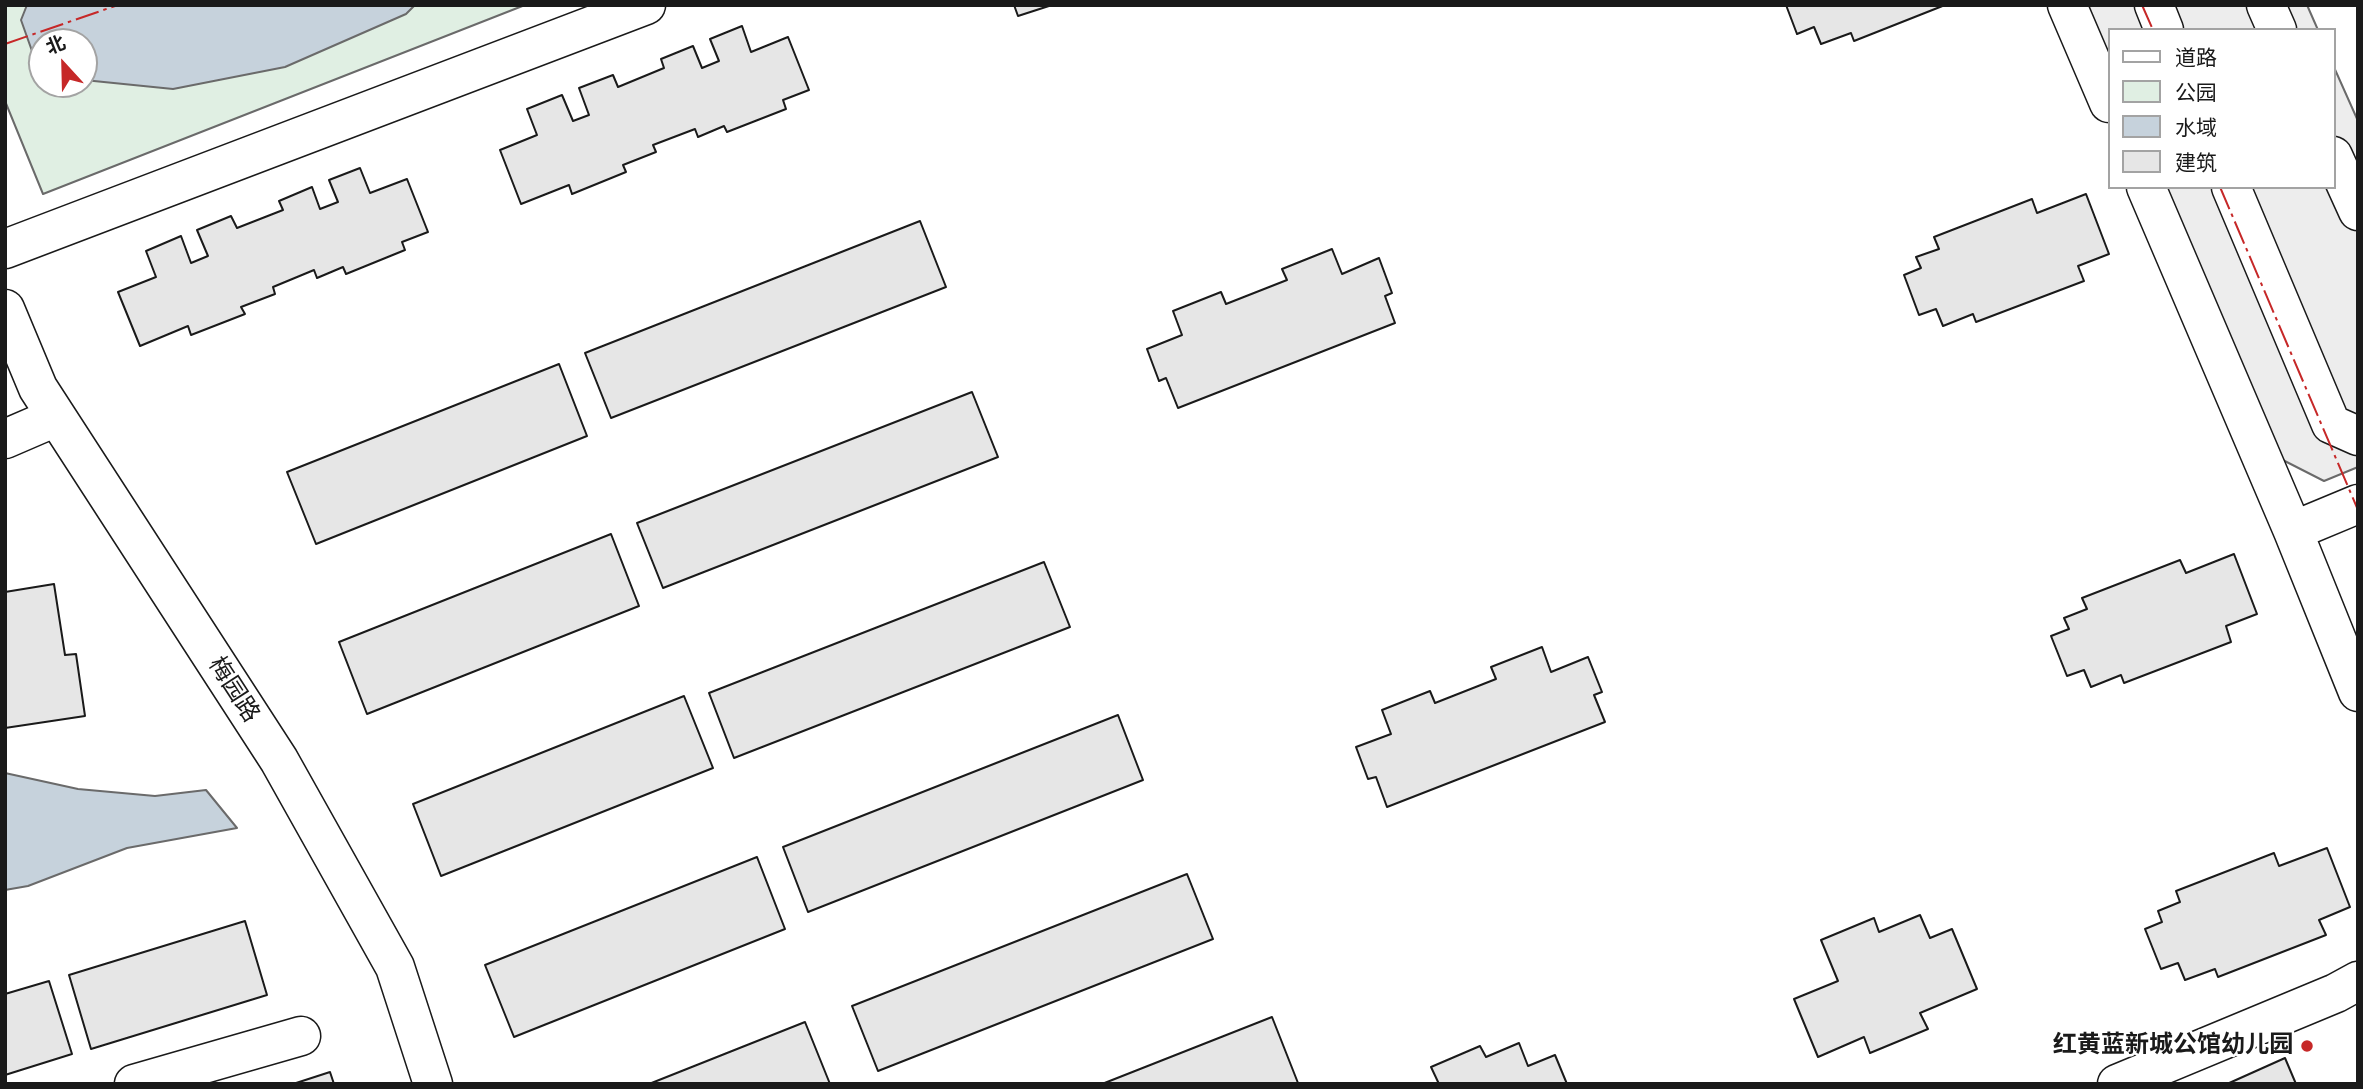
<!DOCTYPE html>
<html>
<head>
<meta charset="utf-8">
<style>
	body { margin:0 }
	#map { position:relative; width:2363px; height:1089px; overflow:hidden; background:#fff; font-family:"DM Sans","Noto Sans SC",sans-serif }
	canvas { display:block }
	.frame { position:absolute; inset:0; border:7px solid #1a1a1a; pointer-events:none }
	.legend { position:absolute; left:2108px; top:28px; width:228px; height:161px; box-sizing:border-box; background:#fff; border:2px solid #a3a3a3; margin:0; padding:9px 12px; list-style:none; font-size:21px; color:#1a1a1a }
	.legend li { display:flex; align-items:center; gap:14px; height:35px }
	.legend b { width:35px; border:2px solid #a3a3a3 }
	.north { position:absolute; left:28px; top:28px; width:70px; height:70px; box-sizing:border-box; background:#fff; border:2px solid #a3a3a3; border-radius:50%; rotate:338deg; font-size:19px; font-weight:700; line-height:28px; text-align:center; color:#1a1a1a }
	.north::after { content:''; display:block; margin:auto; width:24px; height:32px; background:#c62828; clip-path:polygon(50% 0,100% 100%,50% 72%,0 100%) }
</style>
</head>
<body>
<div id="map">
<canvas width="2363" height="1089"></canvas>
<div class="frame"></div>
<ul class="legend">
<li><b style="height:9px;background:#fff"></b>道路</li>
<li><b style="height:19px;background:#e0efe3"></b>公园</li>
<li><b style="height:19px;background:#c6d2dc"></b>水域</li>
<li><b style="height:19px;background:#e6e6e6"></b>建筑</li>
</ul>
<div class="north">北</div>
</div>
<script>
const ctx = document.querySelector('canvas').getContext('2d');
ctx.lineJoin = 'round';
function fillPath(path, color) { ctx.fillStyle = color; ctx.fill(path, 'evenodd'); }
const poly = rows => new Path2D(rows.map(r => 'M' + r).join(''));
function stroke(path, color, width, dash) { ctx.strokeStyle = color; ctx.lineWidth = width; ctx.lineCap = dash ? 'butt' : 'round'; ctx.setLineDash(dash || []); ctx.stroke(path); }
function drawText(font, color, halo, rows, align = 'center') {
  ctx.font = font + ' "DM Sans","Noto Sans SC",sans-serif'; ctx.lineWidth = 5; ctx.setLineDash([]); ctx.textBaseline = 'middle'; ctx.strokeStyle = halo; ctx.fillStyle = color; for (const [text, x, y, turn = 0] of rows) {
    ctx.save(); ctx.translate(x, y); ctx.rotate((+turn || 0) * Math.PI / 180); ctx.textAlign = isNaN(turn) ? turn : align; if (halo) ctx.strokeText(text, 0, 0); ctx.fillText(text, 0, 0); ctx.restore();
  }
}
const green = poly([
	[5,5,525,5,43,194,5,101,5,5],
	[42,42,84,42,84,84,42,84,42,42]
]);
fillPath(green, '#e0efe3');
stroke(green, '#6a6a6a', 2);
const parking = poly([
	[2087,5,2307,5,2318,30,2109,30,2109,59,2087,5],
	[2333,65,2358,121,2358,467,2324,481,2271,454,2162,187,2333,187,2333,65]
]);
fillPath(parking, '#ededed');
stroke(parking, '#6a6a6a', 2);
const water = poly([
	[27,5,415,5,406,14,285,67,173,89,84,80,84,42,42,42,42,58,32,51,21,20,27,5],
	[5,773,78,789,155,796,206,790,237,828,127,848,28,886,5,890,5,773]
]);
fillPath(water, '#c6d2dc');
stroke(water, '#6a6a6a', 2);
const building = poly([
	[1014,5,1052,5,1018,16,1014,5],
	[1786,5,1945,5,1854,41,1851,33,1821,44,1814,27,1797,34,1786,5],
	[742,26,751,52,788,37,809,90,783,100,786,109,727,132,724,126,698,137,695,129,653,145,656,152,623,165,626,172,572,194,569,185,521,204,500,150,537,135,527,109,562,95,573,121,589,115,579,88,613,75,618,87,664,68,661,59,693,46,702,68,719,61,710,39,742,26],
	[360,168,370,193,407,179,428,232,402,242,405,250,346,274,343,267,317,278,314,270,273,287,275,294,241,307,245,314,191,335,188,326,140,346,118,292,156,277,146,251,181,236,191,263,208,256,197,230,231,216,237,228,283,210,279,201,312,187,320,209,338,202,329,180,360,168],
	[2086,194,2109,254,2078,266,2084,281,1976,322,1973,314,1943,326,1936,309,1919,315,1904,275,1921,268,1916,257,1939,249,1934,237,2032,199,2037,213,2086,194],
	[920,221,946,287,611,418,585,353,920,221],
	[1332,249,1342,274,1379,258,1392,293,1385,296,1395,323,1178,408,1166,378,1159,381,1147,349,1182,335,1173,311,1221,292,1226,304,1287,280,1282,269,1332,249],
	[559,364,587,436,316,544,287,472,559,364],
	[972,392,998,457,663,588,637,523,972,392],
	[611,534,639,606,367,714,339,642,611,534],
	[2234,554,2257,614,2226,626,2231,642,2124,683,2121,675,2091,687,2084,670,2067,676,2051,636,2069,629,2064,618,2087,609,2082,598,2180,560,2186,573,2234,554],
	[1044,562,1070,627,734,758,709,693,1044,562],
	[54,584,65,655,76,654,85,716,5,728,5,592,54,584],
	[1542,647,1551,672,1588,657,1602,692,1594,695,1605,722,1387,807,1376,777,1368,779,1356,747,1391,734,1382,710,1430,691,1435,703,1496,679,1491,667,1542,647],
	[684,696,713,768,441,876,413,804,684,696],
	[1118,715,1143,780,808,912,783,847,1118,715],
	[2327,848,2350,907,2319,920,2326,935,2218,977,2215,969,2185,980,2178,963,2161,969,2145,929,2162,922,2158,911,2180,902,2176,891,2274,853,2279,866,2327,848],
	[757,857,785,929,514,1037,485,965,757,857],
	[1187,874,1213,939,878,1071,852,1006,1187,874],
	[1920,915,1930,938,1952,929,1977,989,1920,1013,1928,1029,1870,1053,1864,1037,1818,1057,1794,999,1838,981,1821,940,1874,918,1879,932,1920,915],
	[245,921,267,995,91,1049,69,975,245,921],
	[49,981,72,1054,5,1075,5,994,49,981],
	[1272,1017,1298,1083,1102,1084,1272,1017],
	[805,1022,830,1084,649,1084,805,1022],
	[1519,1043,1528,1066,1555,1055,1567,1084,1439,1084,1431,1067,1480,1046,1486,1057,1519,1043],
	[2285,1058,2296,1084,2227,1084,2285,1058],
	[330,1072,334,1084,293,1084,330,1072]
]);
fillPath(building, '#e6e6e6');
stroke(building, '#1a1a1a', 2);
const minor = poly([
	[2067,5,2109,103],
	[2154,5,2164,30],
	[2266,5,2277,30],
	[2333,156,2358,211],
	[2146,187,2293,531,2358,692],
	[2231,187,2331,424,2358,436],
	[5,249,646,5],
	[5,309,38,388,279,760,395,967,433,1084],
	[5,439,56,417],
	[2293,531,2358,504],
	[134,1084,301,1036],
	[2117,1084,2336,993,2358,981]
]);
stroke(minor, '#1a1a1a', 41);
stroke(minor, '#fff', 38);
stroke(poly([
	[2142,5,2153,30],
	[5,44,118,5],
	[2220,187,2358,510]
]), '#c62828', 2, [24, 5, 3.5, 5]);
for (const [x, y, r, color] of [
	[2307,1046,7,"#c62828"]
]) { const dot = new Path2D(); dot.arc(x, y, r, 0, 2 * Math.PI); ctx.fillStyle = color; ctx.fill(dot); stroke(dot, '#fff', 2.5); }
drawText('24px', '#1a1a1a', '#fff', [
	["梅园路",233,690,57]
]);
drawText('bold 24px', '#1a1a1a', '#fff', [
	["红黄蓝新城公馆幼儿园",2293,1046]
], 'right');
</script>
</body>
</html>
